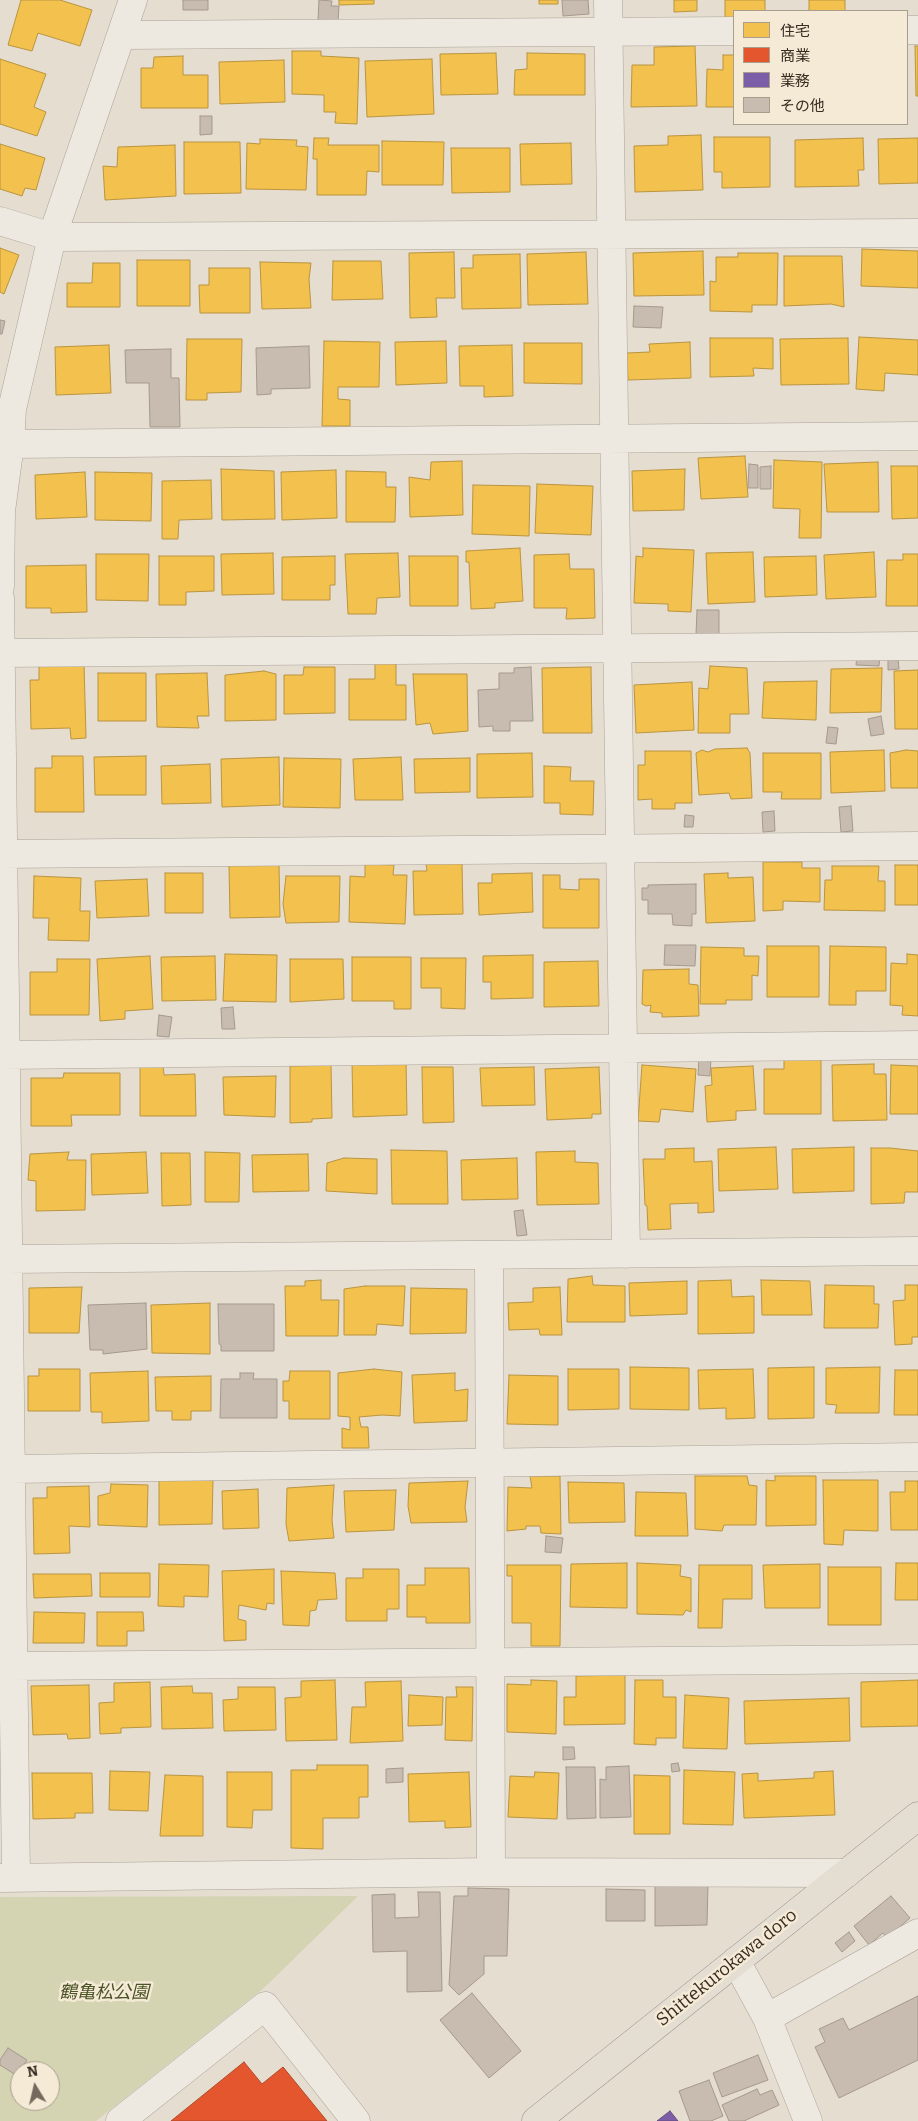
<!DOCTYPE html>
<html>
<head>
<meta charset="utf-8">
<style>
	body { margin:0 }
	#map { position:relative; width:918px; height:2121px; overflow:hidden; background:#e5ddcf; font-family:Bitter,"Noto Sans JP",serif }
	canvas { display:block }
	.legend { position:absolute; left:733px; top:10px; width:175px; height:115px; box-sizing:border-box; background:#f4ead6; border:1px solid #a99e8d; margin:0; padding:6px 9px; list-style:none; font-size:15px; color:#382b20 }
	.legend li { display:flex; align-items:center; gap:10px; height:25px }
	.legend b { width:25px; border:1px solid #a99e8d }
	.north { position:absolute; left:10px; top:2061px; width:50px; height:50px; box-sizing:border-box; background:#f4ead6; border:1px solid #a99e8d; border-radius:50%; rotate:351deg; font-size:14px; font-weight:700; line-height:20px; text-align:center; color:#382b20 }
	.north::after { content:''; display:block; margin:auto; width:18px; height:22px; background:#75695d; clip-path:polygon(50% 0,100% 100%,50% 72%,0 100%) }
</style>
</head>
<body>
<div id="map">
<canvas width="918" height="2121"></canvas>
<ul class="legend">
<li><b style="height:14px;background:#f2c14e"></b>住宅</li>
<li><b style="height:14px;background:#e4572e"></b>商業</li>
<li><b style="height:14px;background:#7b5ea7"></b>業務</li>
<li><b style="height:14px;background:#c8bbb0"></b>その他</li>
</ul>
<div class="north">N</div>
</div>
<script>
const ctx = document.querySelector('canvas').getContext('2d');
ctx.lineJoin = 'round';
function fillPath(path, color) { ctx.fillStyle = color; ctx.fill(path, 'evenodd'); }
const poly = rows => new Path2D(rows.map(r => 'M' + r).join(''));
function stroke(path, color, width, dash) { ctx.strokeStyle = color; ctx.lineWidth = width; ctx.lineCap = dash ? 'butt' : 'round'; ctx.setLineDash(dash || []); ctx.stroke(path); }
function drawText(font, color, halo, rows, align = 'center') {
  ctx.font = font + ' Bitter,"Noto Sans JP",serif'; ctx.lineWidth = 5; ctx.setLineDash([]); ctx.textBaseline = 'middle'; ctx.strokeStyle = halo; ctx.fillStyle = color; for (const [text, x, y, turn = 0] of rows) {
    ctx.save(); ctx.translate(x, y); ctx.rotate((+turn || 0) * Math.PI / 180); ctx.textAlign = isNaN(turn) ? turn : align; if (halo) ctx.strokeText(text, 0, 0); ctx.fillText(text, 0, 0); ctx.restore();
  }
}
fillPath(poly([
	[358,1896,265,1987,96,2121,0,2121,0,1897],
	[20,2071,50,2071,50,2101,20,2101]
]), '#d4d3b2');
const homes = poly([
	[21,0,60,0,92,10,80,46,38,33,32,51,8,45,21,0],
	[339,0,374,0,374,4,339,5,339,0],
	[539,0,558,0,558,4,539,4,539,0],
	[674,0,697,0,697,11,674,12,674,0],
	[725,0,765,0,765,11,734,11,734,20,725,20,725,0],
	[809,0,845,0,845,11,809,11,809,0],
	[695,46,697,106,631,107,632,65,654,65,654,47,695,46],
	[915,46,918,46,918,96,916,96,915,46],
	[292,51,321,51,321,56,359,58,357,124,335,123,336,112,324,112,324,95,292,94,292,51],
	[496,53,498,94,441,95,440,54,496,53],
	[527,53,585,54,585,95,514,95,515,70,527,69,527,53],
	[723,55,734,55,734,107,706,107,707,69,723,70,723,55],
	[183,56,183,75,208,75,208,108,141,108,141,68,153,68,154,57,183,56],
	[0,59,46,74,34,107,46,112,37,136,0,124,0,59],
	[432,59,434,114,367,117,365,61,432,59],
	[284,60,285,102,220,104,219,62,284,60],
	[701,135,703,190,635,192,634,146,668,145,668,136,701,135],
	[714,137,770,137,770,187,722,188,722,172,714,172,714,137],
	[314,138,329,138,328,145,379,145,379,172,367,171,366,195,317,195,317,159,313,159,314,138],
	[863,138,864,170,858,170,859,186,795,187,795,140,863,138],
	[918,138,918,183,879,184,878,139,918,138],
	[260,139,297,140,296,146,308,147,306,190,246,189,247,143,260,144,260,139],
	[382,141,444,142,443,185,382,185,382,141],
	[184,142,240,142,241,193,184,194,184,142],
	[571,143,572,184,521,185,520,144,571,143],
	[0,144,45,158,36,190,25,188,22,196,0,189,0,144],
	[175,145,176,196,105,200,103,166,117,167,118,147,175,145],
	[451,148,510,148,510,192,452,193,451,148],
	[0,248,19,255,4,294,0,292,0,248],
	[862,249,918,251,918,288,861,286,862,249],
	[703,251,704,295,634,296,633,253,703,251],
	[454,252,455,298,436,298,437,317,410,318,409,253,454,252],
	[586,252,588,304,528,305,527,254,586,252],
	[738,253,778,253,777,305,752,305,752,312,710,311,710,281,716,282,716,257,738,257,738,253],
	[520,254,521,308,462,309,461,268,473,268,473,255,520,254],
	[784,256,842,256,844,307,831,304,784,306,784,256],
	[137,260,190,260,190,306,137,306,137,260],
	[333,261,381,261,383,299,332,300,333,261],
	[260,262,311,263,309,279,311,308,262,309,260,262],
	[93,263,120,263,120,307,67,307,67,283,92,283,93,263],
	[209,268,250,268,250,313,200,313,199,285,209,285,209,268],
	[859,337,918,340,918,375,885,373,884,391,856,389,859,337],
	[710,338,773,338,773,369,753,368,754,376,710,377,710,338],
	[848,338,849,384,781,385,780,339,848,338],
	[187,339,242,339,241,392,207,393,207,400,186,400,187,339],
	[324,341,380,342,379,387,338,387,338,399,350,400,350,426,322,426,324,341],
	[446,341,447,383,396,385,395,342,446,341],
	[690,342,691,378,628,380,627,353,650,352,649,344,690,342],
	[524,343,582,343,582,384,524,383,524,343],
	[109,345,111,393,56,395,55,347,109,345],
	[512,345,513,396,484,397,484,386,460,386,459,346,512,345],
	[745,456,748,497,701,499,698,458,745,456],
	[774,460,822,462,821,538,799,538,800,509,773,508,774,460],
	[462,461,463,515,410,517,409,477,430,480,431,462,462,461],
	[878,462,879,512,827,512,824,464,878,462],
	[891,466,918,466,918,518,892,519,891,466],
	[221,469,274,471,275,519,222,520,221,469],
	[685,469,684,510,633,511,632,471,685,469],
	[336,470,337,518,282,520,281,472,336,470],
	[346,471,386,472,386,487,396,487,395,522,346,522,346,471],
	[85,472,87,517,36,519,35,475,85,472],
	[95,472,152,473,151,521,95,520,95,472],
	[211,480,212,519,179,520,178,539,162,539,162,481,211,480],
	[537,484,593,486,591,535,535,533,537,484],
	[473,485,530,486,529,536,472,534,473,485],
	[520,548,523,601,495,603,495,608,471,609,469,562,466,562,466,551,520,548],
	[643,548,694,550,691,612,668,611,668,604,634,603,636,556,643,557,643,548],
	[753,552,755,602,708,604,706,553,753,552],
	[874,552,876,597,826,599,824,555,874,552],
	[273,553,274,594,222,595,221,554,273,553],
	[398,553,400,597,377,598,376,614,348,614,345,554,398,553],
	[96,554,149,554,148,601,96,600,96,554],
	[569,554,570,569,594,569,595,618,566,619,567,608,534,608,534,555,569,554],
	[903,554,918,554,918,606,886,606,887,560,903,560,903,554],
	[159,556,214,556,214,591,186,592,186,605,159,605,159,556],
	[335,556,335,585,330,585,330,600,282,600,282,557,335,556],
	[409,556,458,556,458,606,410,606,409,556],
	[816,556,817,595,765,597,764,557,816,556],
	[86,565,87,612,51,613,51,608,26,608,26,566,86,565],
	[84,663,86,738,71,739,70,728,31,729,30,680,39,680,39,665,84,663],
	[375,663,396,663,396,685,406,685,406,720,349,720,349,679,375,679,375,663],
	[710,666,747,668,749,714,730,714,730,733,698,733,699,688,708,689,710,666],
	[304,667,335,667,335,713,284,714,284,675,303,675,304,667],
	[591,667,592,733,543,733,542,668,591,667],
	[882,668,881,712,830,713,831,669,882,668],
	[918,670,918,729,895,729,894,671,918,670],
	[264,671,276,674,276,720,225,721,225,675,264,671],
	[98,673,146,673,146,721,98,721,98,673],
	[207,673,209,716,197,716,199,728,157,727,156,674,207,673],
	[413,674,467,674,468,731,433,734,430,723,416,725,413,674],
	[817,681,816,720,762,718,764,682,817,681],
	[692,682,694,730,636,733,634,685,692,682],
	[747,748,750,753,752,798,731,799,729,793,699,795,696,753,702,750,708,752,715,749,747,748],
	[884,750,885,791,831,793,830,752,884,750],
	[906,750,918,751,918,788,891,788,890,753,906,750],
	[645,751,691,751,692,803,675,803,675,809,652,809,652,799,638,800,638,765,645,765,645,751],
	[532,753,533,797,477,798,477,754,532,753],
	[763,753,821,753,821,799,781,799,782,792,763,792,763,753],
	[52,756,83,756,84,812,35,812,35,768,52,768,52,756],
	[146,756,146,795,95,795,94,757,146,756],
	[279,757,280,805,222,807,221,759,279,757],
	[401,757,403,800,355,800,353,759,401,757],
	[284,758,341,759,340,808,283,807,284,758],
	[470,758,470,792,415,793,414,759,470,758],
	[210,764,211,803,162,804,161,766,210,764],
	[544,766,571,767,570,781,594,781,593,815,560,814,560,803,544,803,544,766],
	[763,862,802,862,802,868,820,868,820,902,783,901,783,910,763,911,763,862],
	[462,863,463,914,414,915,413,871,427,871,426,864,462,863],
	[279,864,280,917,230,918,229,865,279,864],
	[365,864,394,865,393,875,407,875,405,924,349,922,350,876,365,877,365,864],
	[895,865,918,865,918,905,895,905,895,865],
	[832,866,879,866,878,881,885,881,885,911,824,910,825,880,832,880,832,866],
	[165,873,203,873,203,913,165,913,165,873],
	[532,873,533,912,479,915,478,883,492,883,492,874,532,873],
	[728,873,728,878,753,877,755,921,706,923,704,874,728,873],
	[543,875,560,875,560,889,579,890,579,879,599,879,599,928,543,928,543,875],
	[34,876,81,878,80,911,90,911,89,941,48,940,49,918,33,918,34,876],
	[286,876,340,876,339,922,286,923,283,904,286,876],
	[147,879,149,916,97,918,95,881,147,879],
	[767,946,819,946,819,997,767,997,767,946],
	[830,946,886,947,886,991,856,991,856,1005,829,1005,830,946],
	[701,947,744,948,744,956,759,956,758,976,752,975,752,1000,726,1000,726,1004,700,1004,701,947],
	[225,954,277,955,276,1002,223,1001,225,954],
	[907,954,918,955,918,1016,902,1015,903,1006,890,1005,891,963,907,964,907,954],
	[533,955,533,998,491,999,491,982,483,982,483,956,533,955],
	[150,956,153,1009,125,1011,125,1019,100,1021,97,959,150,956],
	[215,956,216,1000,162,1001,161,957,215,956],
	[352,957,411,957,411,1009,394,1009,394,1001,352,1001,352,957],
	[421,958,466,958,465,1009,441,1008,441,988,421,988,421,958],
	[57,959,90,959,89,1015,30,1015,30,972,57,972,57,959],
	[290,959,343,959,344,999,290,1002,290,959],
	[598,961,599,1006,544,1007,544,962,598,961],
	[689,969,689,984,698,985,699,1016,662,1017,662,1013,650,1012,651,1005,646,1006,642,1004,643,970,689,969],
	[821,1058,821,1114,764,1114,764,1069,784,1069,784,1059,821,1058],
	[406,1060,407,1115,353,1117,352,1061,406,1060],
	[874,1064,874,1074,886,1074,887,1120,833,1121,832,1065,874,1064],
	[163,1065,164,1075,195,1074,196,1116,140,1116,140,1066,163,1065],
	[331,1065,332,1118,312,1119,312,1122,290,1123,290,1066,331,1065],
	[642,1065,696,1069,693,1112,661,1109,659,1122,638,1121,642,1065],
	[891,1065,918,1066,918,1114,890,1114,891,1065],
	[753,1066,756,1110,736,1111,736,1120,707,1122,705,1086,712,1085,711,1068,753,1066],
	[422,1067,453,1067,454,1122,423,1123,422,1067],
	[534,1067,535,1105,482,1106,480,1068,534,1067],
	[599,1067,601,1114,592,1114,592,1118,547,1120,545,1069,599,1067],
	[64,1073,120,1073,120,1115,71,1115,72,1126,31,1126,31,1078,63,1078,64,1073],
	[276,1076,275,1117,224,1115,223,1077,276,1076],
	[776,1147,778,1189,719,1191,718,1149,776,1147],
	[854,1147,854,1191,793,1193,792,1149,854,1147],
	[694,1148,694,1162,712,1161,714,1212,698,1213,698,1203,670,1204,671,1229,648,1230,647,1206,645,1205,643,1159,665,1159,665,1149,694,1148],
	[871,1148,890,1148,918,1151,918,1192,905,1192,904,1203,871,1204,871,1148],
	[391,1150,447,1151,448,1204,392,1204,391,1150],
	[575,1151,575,1162,598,1163,599,1204,537,1205,536,1152,575,1151],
	[69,1152,67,1160,86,1160,85,1210,36,1211,36,1181,28,1180,30,1154,69,1152],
	[146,1152,148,1193,92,1195,91,1154,146,1152],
	[205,1152,240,1153,239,1202,205,1202,205,1152],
	[161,1153,190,1153,191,1205,162,1206,161,1153],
	[308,1154,309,1191,253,1192,252,1155,308,1154],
	[344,1158,377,1159,377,1194,326,1191,327,1163,344,1158],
	[517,1158,518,1199,462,1200,461,1160,517,1158],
	[592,1276,593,1285,625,1286,625,1322,567,1322,568,1279,592,1276],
	[321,1280,321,1300,339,1300,338,1336,286,1336,285,1286,305,1286,305,1281,321,1280],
	[731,1280,732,1297,754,1296,754,1333,698,1334,698,1281,731,1280],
	[761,1280,810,1281,812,1315,762,1315,761,1280],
	[687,1281,687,1314,630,1316,629,1283,687,1281],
	[825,1285,874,1286,874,1304,879,1304,878,1328,824,1328,825,1285],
	[905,1285,918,1285,918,1337,912,1337,912,1344,895,1345,893,1301,905,1300,905,1285],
	[365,1286,405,1286,403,1326,377,1324,376,1335,344,1335,344,1289,365,1286],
	[82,1287,79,1333,29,1333,29,1288,82,1287],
	[560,1287,562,1335,540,1335,539,1329,509,1330,508,1303,533,1302,533,1288,560,1287],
	[411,1288,467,1289,466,1333,410,1334,411,1288],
	[210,1303,210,1354,152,1353,151,1305,210,1303],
	[630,1367,689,1368,689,1410,630,1409,630,1367],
	[814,1367,814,1418,768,1419,768,1368,814,1367],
	[880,1367,879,1413,835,1413,837,1405,826,1404,826,1368,880,1367],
	[39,1369,80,1369,80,1411,28,1411,28,1376,39,1376,39,1369],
	[374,1369,402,1372,400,1416,382,1415,359,1417,361,1427,368,1427,369,1448,342,1448,342,1428,350,1430,350,1417,338,1416,338,1373,374,1369],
	[568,1369,619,1369,619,1409,568,1410,568,1369],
	[753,1369,755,1418,726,1419,726,1408,699,1409,698,1370,753,1369],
	[895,1370,918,1370,918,1415,894,1415,895,1370],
	[148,1371,149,1421,102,1423,102,1412,91,1412,90,1373,148,1371],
	[290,1371,330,1371,330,1419,289,1419,289,1401,283,1401,283,1381,289,1381,290,1371],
	[455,1373,455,1391,468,1389,467,1421,414,1423,412,1375,455,1373],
	[509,1375,558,1376,558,1425,507,1424,509,1375],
	[211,1376,211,1411,191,1411,191,1420,172,1420,172,1411,156,1411,155,1377,211,1376],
	[530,1476,560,1476,561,1534,541,1533,540,1526,526,1526,526,1529,507,1531,508,1487,532,1488,530,1476],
	[695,1476,747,1476,749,1485,757,1486,756,1525,724,1525,722,1531,695,1529,695,1476],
	[775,1476,816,1476,816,1525,766,1526,766,1480,775,1481,775,1476],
	[159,1480,213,1480,212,1524,159,1525,159,1480],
	[823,1480,878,1480,878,1531,844,1530,843,1545,824,1544,823,1480],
	[468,1481,465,1507,467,1522,411,1523,408,1506,409,1483,468,1481],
	[905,1481,918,1481,918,1530,891,1530,890,1492,905,1492,905,1481],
	[568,1482,624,1483,625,1522,569,1523,568,1482],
	[111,1484,148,1485,147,1527,98,1525,98,1496,110,1493,111,1484],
	[334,1485,332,1520,334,1538,289,1541,286,1524,287,1488,334,1485],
	[89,1486,90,1527,69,1526,70,1553,34,1554,33,1498,47,1498,47,1487,89,1486],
	[258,1489,259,1528,223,1529,222,1491,258,1489],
	[396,1490,394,1530,346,1532,344,1491,396,1490],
	[636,1492,686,1493,688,1536,635,1536,636,1492],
	[627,1563,627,1608,570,1607,571,1564,627,1563],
	[637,1563,681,1565,680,1576,691,1578,691,1612,686,1610,683,1615,637,1614,637,1563],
	[896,1563,918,1563,918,1600,895,1600,896,1563],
	[159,1564,209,1565,208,1597,184,1596,184,1607,158,1606,159,1564],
	[820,1564,820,1608,765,1608,763,1565,820,1564],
	[507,1565,561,1565,560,1646,531,1646,531,1623,512,1623,512,1576,507,1576,507,1565],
	[699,1565,752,1565,752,1599,723,1599,722,1628,698,1628,699,1565],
	[828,1567,881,1567,881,1625,828,1625,828,1567],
	[425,1568,469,1568,470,1623,426,1623,426,1617,407,1617,407,1585,425,1585,425,1568],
	[274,1569,274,1604,267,1603,266,1610,239,1605,238,1619,246,1621,246,1640,224,1641,222,1571,274,1569],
	[363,1569,399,1569,399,1609,387,1609,387,1621,346,1621,346,1578,363,1578,363,1569],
	[281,1571,335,1573,337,1599,318,1600,316,1610,310,1611,309,1626,283,1625,281,1571],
	[100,1573,150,1573,150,1597,100,1597,100,1573],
	[33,1574,91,1574,92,1596,34,1598,33,1574],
	[34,1612,85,1613,84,1643,33,1643,34,1612],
	[97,1612,143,1612,144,1631,127,1631,127,1646,97,1646,97,1612],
	[625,1675,625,1724,564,1725,564,1697,576,1697,576,1676,625,1675],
	[335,1680,337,1740,286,1741,285,1698,301,1697,301,1681,335,1680],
	[531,1680,557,1681,556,1734,507,1732,507,1684,531,1685,531,1680],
	[635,1680,663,1680,663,1697,676,1697,676,1738,656,1738,656,1745,634,1744,635,1680],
	[918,1680,918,1726,861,1727,861,1682,918,1680],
	[401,1681,403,1741,350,1743,352,1707,366,1707,365,1682,401,1681],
	[150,1682,151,1727,121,1728,121,1733,100,1734,99,1703,114,1702,114,1683,150,1682],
	[89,1685,90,1738,68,1739,67,1734,33,1735,31,1686,89,1685],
	[192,1686,193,1693,212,1693,213,1728,162,1729,161,1687,192,1686],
	[238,1687,275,1687,276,1730,224,1731,223,1700,238,1699,238,1687],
	[456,1687,473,1687,472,1741,445,1740,446,1697,457,1697,456,1687],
	[409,1695,443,1697,442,1725,408,1726,409,1695],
	[685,1695,729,1698,727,1749,683,1748,685,1695],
	[849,1698,850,1741,745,1744,744,1701,849,1698],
	[317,1765,368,1765,368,1797,359,1797,359,1818,323,1818,323,1849,291,1848,291,1770,317,1770,317,1765],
	[684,1770,735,1772,733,1825,683,1824,684,1770],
	[110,1771,150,1772,148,1811,109,1810,110,1771],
	[833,1771,835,1815,744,1818,742,1774,758,1773,758,1781,814,1778,814,1772,833,1771],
	[227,1772,272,1772,272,1810,253,1810,252,1828,227,1827,227,1772],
	[469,1772,471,1827,445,1828,445,1821,409,1822,408,1774,469,1772],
	[535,1772,559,1773,557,1819,508,1817,510,1776,534,1777,535,1772],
	[32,1773,92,1773,93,1813,75,1813,75,1818,33,1819,32,1773],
	[165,1775,203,1776,203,1836,160,1836,165,1775],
	[634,1775,670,1776,670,1834,634,1834,634,1775]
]);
fillPath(homes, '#f2c14e');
stroke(homes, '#ba9440', 1);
const shops = poly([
	[244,2062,262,2084,283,2067,327,2121,171,2121,244,2062]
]);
fillPath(shops, '#e4572e');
stroke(shops, '#b04a2a', 1);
const offices = poly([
	[670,2111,678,2121,657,2121,670,2111]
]);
fillPath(offices, '#7b5ea7');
stroke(offices, '#674f7e', 1);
const building = poly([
	[183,0,208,0,208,10,183,10,183,0],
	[319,0,332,1,331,6,339,6,338,21,318,20,319,0],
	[562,0,588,0,589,14,563,16,562,0],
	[200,116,212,116,212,134,200,135,200,116],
	[634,306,663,307,661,328,633,327,634,306],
	[0,320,5,321,2,334,0,334,0,320],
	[309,346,310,388,271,389,271,394,257,395,256,348,309,346],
	[171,349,171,378,179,378,180,427,150,427,149,383,126,383,125,350,171,349],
	[749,464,758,465,758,488,748,488,749,464],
	[771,466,771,489,760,489,760,467,771,466],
	[697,610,719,610,719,635,696,635,697,610],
	[857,655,880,656,879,666,856,665,857,655],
	[888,658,898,658,899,669,888,670,888,658],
	[531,667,533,721,510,721,510,731,493,731,493,726,479,727,478,690,499,689,499,673,514,673,514,668,531,667],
	[881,716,884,734,871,736,868,719,881,716],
	[828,727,838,728,836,744,826,743,828,727],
	[851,806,853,831,841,832,839,807,851,806],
	[774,811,775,831,763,832,762,812,774,811],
	[685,815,694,816,693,827,684,827,685,815],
	[696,884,696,914,692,914,692,926,673,925,672,914,648,914,648,900,642,900,642,888,648,888,648,885,696,884],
	[665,945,696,945,695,966,664,965,665,945],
	[233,1007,235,1029,222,1029,221,1008,233,1007],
	[159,1015,172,1017,169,1037,157,1036,159,1015],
	[699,1057,711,1058,710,1076,698,1075,699,1057],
	[523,1210,527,1235,517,1236,514,1211,523,1210],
	[146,1303,147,1349,103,1354,103,1350,90,1350,88,1305,146,1303],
	[218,1304,274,1304,274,1351,221,1351,221,1345,219,1344,218,1304],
	[240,1373,254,1373,253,1379,277,1379,277,1418,220,1418,221,1379,240,1379,240,1373],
	[546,1536,563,1538,561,1553,545,1552,546,1536],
	[563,1747,574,1747,575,1759,563,1760,563,1747],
	[678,1763,680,1771,672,1772,671,1764,678,1763],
	[629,1766,631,1817,600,1818,600,1779,606,1780,606,1767,629,1766],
	[566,1767,595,1767,596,1818,567,1819,566,1767],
	[403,1768,403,1782,386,1783,386,1769,403,1768],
	[655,1884,708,1884,707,1925,655,1926,655,1884],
	[468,1888,509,1889,507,1956,484,1956,484,1974,459,1995,449,1985,454,1896,468,1896,468,1888],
	[606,1889,645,1890,645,1921,606,1921,606,1889],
	[418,1892,440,1892,442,1991,407,1992,407,1951,373,1952,372,1895,395,1894,395,1918,419,1917,418,1892],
	[891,1896,910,1918,887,1938,883,1933,869,1945,854,1926,891,1896],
	[849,1932,855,1941,842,1952,835,1943,849,1932],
	[472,1993,521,2051,489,2078,440,2020,472,1993],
	[918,1996,918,2060,839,2098,815,2047,825,2042,819,2029,843,2018,849,2030,918,1996],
	[8,2048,27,2060,16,2075,0,2065,0,2060,8,2048],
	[758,2055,768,2080,722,2097,713,2073,758,2055],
	[709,2080,723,2116,711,2121,690,2121,679,2091,709,2080],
	[757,2089,760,2095,772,2090,779,2105,744,2121,729,2121,722,2105,757,2089]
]);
fillPath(building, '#c8bbb0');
stroke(building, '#a5998e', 1);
const minor = poly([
	[608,0,626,1254],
	[907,30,918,30],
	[122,35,734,31],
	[0,221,52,237,918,233],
	[10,444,918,436],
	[0,586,1,511,10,444,12,409,52,237,133,0],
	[0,598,16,1877],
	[1,653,918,646],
	[3,854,918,846],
	[6,1055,918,1045],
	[489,1255,491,1872],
	[8,1259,918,1251],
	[11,1469,918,1457],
	[13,1666,918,1659],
	[0,1878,491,1872,847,1873],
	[736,1961,767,2018,808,2121],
	[767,2018,918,1933],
	[120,2121,265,2006,356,2121]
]);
const primary = poly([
	[536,2121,918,1816]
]);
stroke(minor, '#aaa298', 29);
stroke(primary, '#90887f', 29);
stroke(minor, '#ede9e1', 28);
stroke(primary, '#e4ded2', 28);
drawText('18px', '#382b20', '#f4ead6', [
	["Shittekurokawa doro",727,1968,-39]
]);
drawText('italic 18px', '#4b5427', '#f4ead6', [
	["鶴亀松公園",104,1993]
]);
</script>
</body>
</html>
